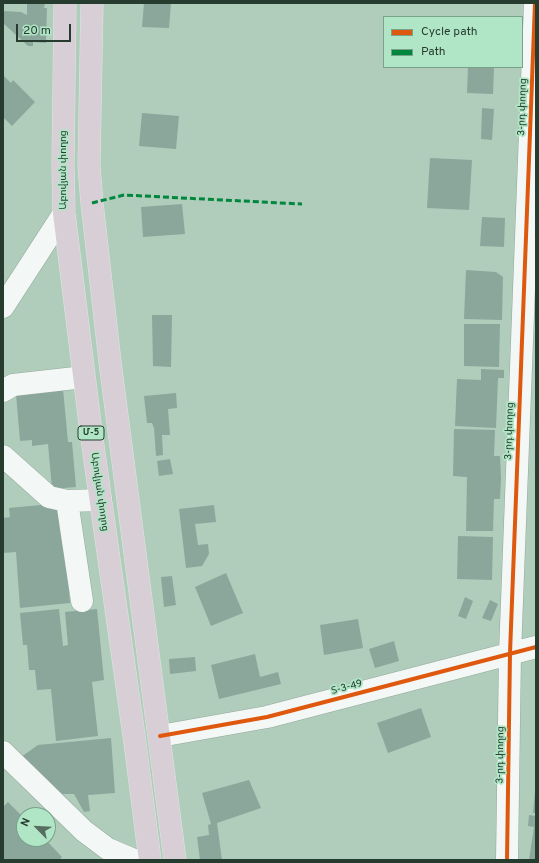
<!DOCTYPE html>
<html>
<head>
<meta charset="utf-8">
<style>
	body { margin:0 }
	#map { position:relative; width:539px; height:863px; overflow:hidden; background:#b0ccbb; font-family:Overpass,sans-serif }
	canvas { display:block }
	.frame { position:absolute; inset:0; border:4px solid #263c2f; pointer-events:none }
	.legend { position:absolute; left:383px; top:16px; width:140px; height:52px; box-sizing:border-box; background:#b0e6c6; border:1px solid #79a28a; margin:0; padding:5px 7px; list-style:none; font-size:12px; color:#263c2f }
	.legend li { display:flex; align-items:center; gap:8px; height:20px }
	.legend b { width:20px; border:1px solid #79a28a }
	.north { position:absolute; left:16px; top:807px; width:40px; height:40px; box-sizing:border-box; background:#b0e6c6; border:1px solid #79a28a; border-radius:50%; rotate:294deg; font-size:11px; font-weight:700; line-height:16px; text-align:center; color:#263c2f }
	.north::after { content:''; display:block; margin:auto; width:14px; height:18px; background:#566e60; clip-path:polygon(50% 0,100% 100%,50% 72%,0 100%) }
	.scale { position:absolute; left:16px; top:24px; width:55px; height:18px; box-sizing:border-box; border:2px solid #263c2f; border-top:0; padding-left:5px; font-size:12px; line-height:14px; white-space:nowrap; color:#263c2f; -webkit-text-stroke:3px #b0e6c6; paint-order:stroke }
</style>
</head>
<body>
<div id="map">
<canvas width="539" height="863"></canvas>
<div class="frame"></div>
<ul class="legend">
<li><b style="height:5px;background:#de580e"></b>Cycle path</li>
<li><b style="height:5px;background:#00873e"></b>Path</li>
</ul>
<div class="north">N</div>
<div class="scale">20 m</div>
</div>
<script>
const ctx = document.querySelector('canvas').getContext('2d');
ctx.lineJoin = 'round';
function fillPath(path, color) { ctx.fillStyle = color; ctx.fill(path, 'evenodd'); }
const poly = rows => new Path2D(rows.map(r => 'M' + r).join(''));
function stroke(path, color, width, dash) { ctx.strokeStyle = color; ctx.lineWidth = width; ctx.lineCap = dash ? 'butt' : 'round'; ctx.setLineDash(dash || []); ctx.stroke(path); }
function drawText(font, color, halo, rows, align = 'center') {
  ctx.font = font + ' Overpass,"Noto Sans Armenian",sans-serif'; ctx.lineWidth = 3.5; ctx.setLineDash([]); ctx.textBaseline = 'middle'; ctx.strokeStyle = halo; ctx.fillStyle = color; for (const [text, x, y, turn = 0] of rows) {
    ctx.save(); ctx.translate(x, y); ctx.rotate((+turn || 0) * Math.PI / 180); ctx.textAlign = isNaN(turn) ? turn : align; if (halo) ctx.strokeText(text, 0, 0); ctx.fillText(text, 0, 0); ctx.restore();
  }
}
fillPath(poly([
	[27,3,45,3,44,8,47,8,46,43,33,42,33,46,28,46,3,23,3,11,21,12,27,15],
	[144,3,171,3,169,28,142,27],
	[468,67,494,67,493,94,467,93],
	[3,75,11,83,13,80,35,102,12,126,3,117],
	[482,108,494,109,492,140,481,139],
	[142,113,179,116,176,149,139,146],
	[430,158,472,160,469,210,427,208],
	[182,204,185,234,143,237,141,207],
	[482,217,505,218,504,247,480,246],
	[466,270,496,272,503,277,502,320,464,319],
	[152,315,172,315,171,367,153,366],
	[464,324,500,324,499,367,464,366],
	[481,369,504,370,504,378,498,378,496,428,455,426,457,379,481,380],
	[63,389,68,442,72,442,76,487,52,489,48,444,32,446,32,440,20,441,16,394],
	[176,393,177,408,168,409,170,435,162,435,163,455,156,456,154,428,152,423,147,423,144,396],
	[454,429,495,430,494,456,500,456,501,478,500,499,494,499,493,531,466,531,467,477,453,476],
	[170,459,173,474,159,476,157,461],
	[62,503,70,603,20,608,16,552,3,553,3,518,10,517,9,508],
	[214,505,216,522,195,524,198,545,208,544,209,554,202,566,186,568,179,509],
	[458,536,493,537,492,580,457,579],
	[226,573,243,613,211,626,195,587],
	[172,576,176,605,164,607,161,577],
	[465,597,473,601,466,619,458,616],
	[490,600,498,604,491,621,482,618],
	[59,609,63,646,68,645,65,612,97,609,104,680,92,682,98,736,56,741,51,689,37,690,35,670,29,670,27,645,23,645,20,613],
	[358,619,363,648,324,655,320,625],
	[394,641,399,661,375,668,369,649],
	[255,654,260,677,278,672,281,684,219,699,211,665],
	[195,657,196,671,170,674,169,659],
	[421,708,431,737,388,753,377,723],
	[111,738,115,793,88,795,90,811,84,812,74,794,58,794,21,757,38,745],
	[249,780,261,808,217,823,222,860,200,860,197,837,209,835,208,825,211,824,202,793],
	[535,791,536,791,536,813,533,813],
	[8,802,24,818,24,839,45,839,62,857,59,860,3,860,3,807],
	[529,815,536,816,536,860,529,860,534,827,528,826]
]), '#8ba79c');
const minor = poly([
	[3,307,64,213],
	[3,391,13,385,84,377],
	[3,456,49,497,67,501,101,500],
	[67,501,82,601],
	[160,736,267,717,536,647],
	[3,752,84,831,108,849,134,860],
	[507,860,510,653,535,3]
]);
const highway = poly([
	[65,3,63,166,64,213,91,432,135,743,150,860],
	[92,3,89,166,92,203,110,362,175,860]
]);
stroke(minor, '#92a89b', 23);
stroke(highway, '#dbe8e0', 23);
stroke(minor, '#f3f7f5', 22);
stroke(highway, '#d7cfd5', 22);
stroke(poly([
	[92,203,124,195,302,204]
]), '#00873e', 3, [6, 3]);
stroke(poly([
	[160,736,267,717,536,647],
	[507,860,510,653,535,3]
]), '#de580e', 4);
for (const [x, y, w] of [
	[91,433,26]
]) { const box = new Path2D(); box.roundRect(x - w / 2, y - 7, w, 14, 3); ctx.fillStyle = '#b0e6c6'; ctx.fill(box); stroke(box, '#263c2f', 1); }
drawText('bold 9px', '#263c2f', null, [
	["Մ-5",91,433]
]);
drawText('10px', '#263c2f', '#b0e6c6', [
	["3-րդ փողոց",523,107,-88],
	["Աբովյան փողոց",64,170,-90],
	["3-րդ փողոց",510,431,-88],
	["Աբովյան փողոց",99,492,82],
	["Տ-3-49",347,688,-15],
	["3-րդ փողոց",501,755,-89]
]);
</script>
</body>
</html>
